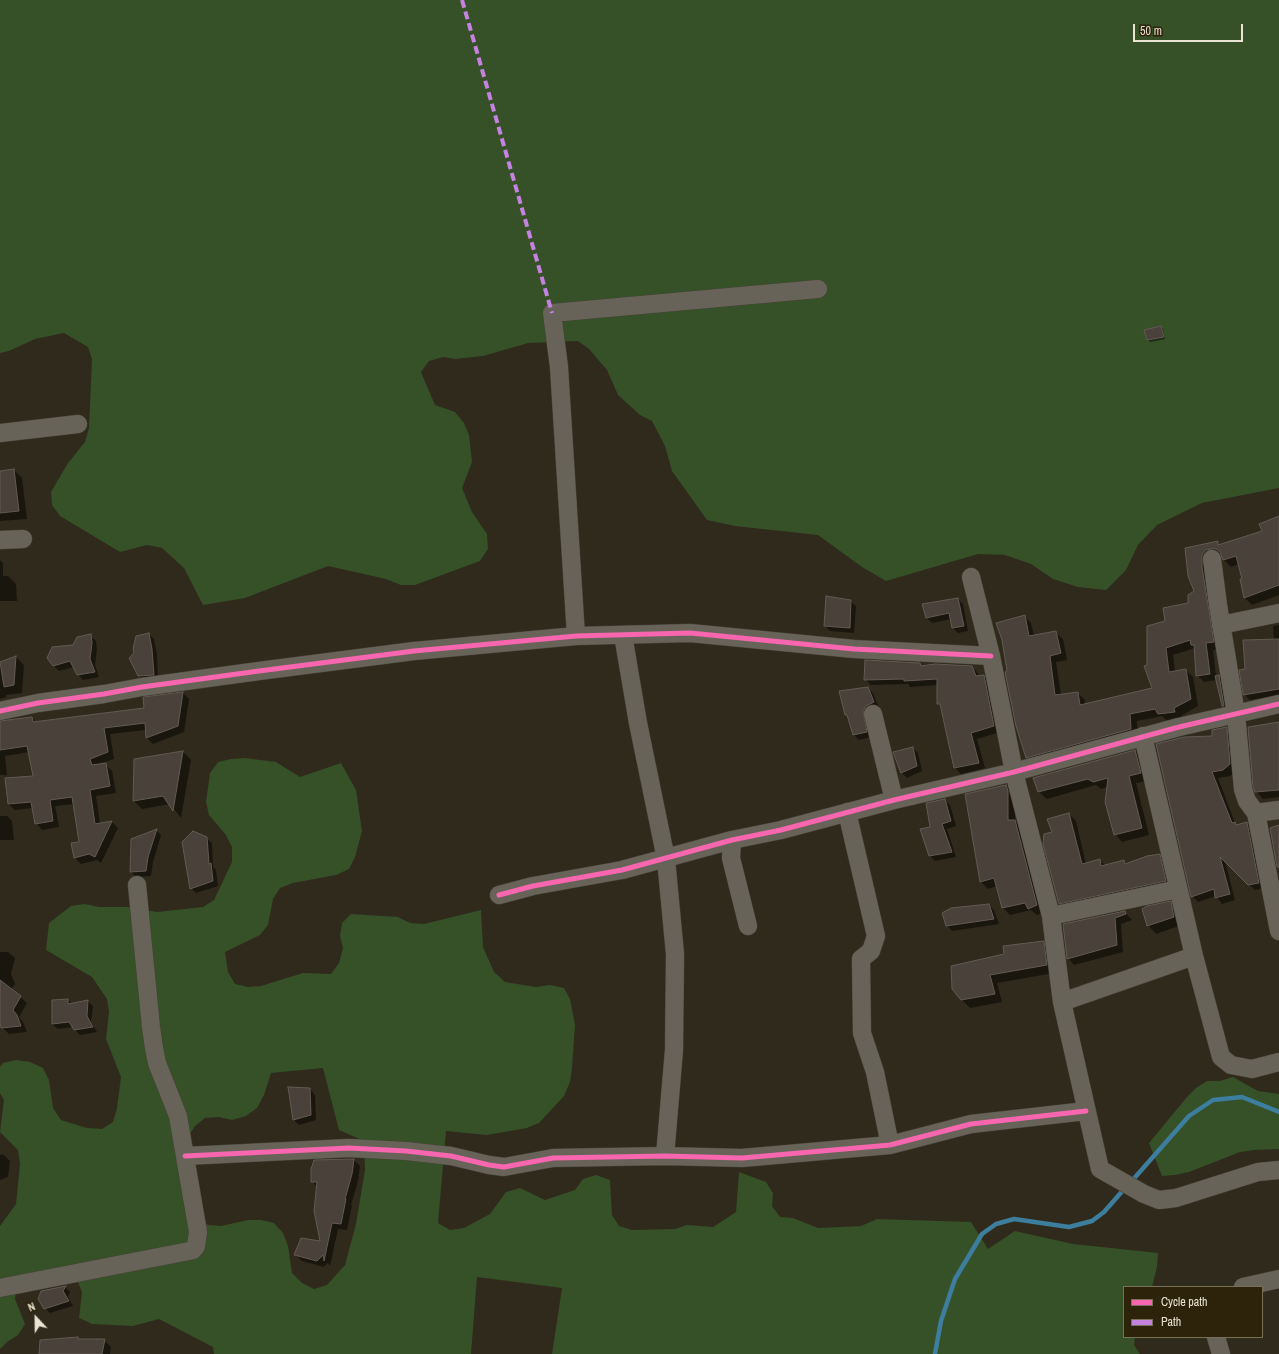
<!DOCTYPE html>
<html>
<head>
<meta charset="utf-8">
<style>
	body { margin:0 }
	#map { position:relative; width:1279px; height:1354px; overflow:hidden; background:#2f2a1c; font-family:"Archivo Narrow",sans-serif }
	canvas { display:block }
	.legend { position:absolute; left:1123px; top:1286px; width:140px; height:52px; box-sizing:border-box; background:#2d230a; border:1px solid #79705b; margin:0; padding:5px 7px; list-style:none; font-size:12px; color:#eae4d5 }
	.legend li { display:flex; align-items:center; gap:8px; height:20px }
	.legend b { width:20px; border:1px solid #79705b }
	.north { position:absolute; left:16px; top:1298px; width:40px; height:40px; -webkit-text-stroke:3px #2d230a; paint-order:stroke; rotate:338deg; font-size:11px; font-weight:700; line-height:16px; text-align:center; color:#eae4d5 }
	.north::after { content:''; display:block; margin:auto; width:14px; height:18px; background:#eae4d5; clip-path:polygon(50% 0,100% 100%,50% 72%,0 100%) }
	.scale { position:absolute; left:1133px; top:24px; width:110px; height:18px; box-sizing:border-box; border:2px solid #eae4d5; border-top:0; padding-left:5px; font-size:12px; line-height:14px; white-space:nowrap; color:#eae4d5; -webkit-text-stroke:3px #2d230a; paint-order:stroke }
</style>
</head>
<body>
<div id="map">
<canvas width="1279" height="1354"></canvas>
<ul class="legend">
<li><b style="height:5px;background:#f766af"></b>Cycle path</li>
<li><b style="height:5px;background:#c483df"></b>Path</li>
</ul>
<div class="north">N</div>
<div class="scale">50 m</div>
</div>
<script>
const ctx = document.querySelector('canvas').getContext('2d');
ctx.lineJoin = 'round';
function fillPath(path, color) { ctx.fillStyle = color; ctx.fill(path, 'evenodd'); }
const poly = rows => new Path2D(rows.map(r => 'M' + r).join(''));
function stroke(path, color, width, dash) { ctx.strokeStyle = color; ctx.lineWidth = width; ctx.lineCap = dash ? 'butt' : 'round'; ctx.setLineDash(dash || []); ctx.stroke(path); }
fillPath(poly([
	[0,0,1279,0,1279,488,1202,503,1157,525,1138,545,1126,570,1106,590,1078,587,1053,579,1031,564,1005,555,978,554,886,581,862,567,818,535,735,526,707,520,672,471,665,446,652,421,640,415,618,395,607,370,589,349,578,341,528,343,483,356,455,359,443,357,429,361,421,372,435,405,455,412,464,423,469,435,472,462,462,488,472,512,487,534,488,549,480,561,415,585,401,585,386,579,328,566,245,598,203,605,184,568,162,548,147,545,120,552,60,516,52,505,51,492,68,463,85,442,89,428,92,359,88,347,64,333,35,339,9,351,0,353],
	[245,758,276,762,300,777,341,763,356,790,362,831,355,857,349,869,336,875,293,883,280,888,273,899,268,925,260,935,225,952,228,972,235,984,248,987,261,986,303,973,331,974,339,963,343,948,340,936,342,923,351,914,398,917,410,923,424,924,481,910,483,947,494,972,505,982,536,987,550,985,564,988,570,999,575,1025,572,1068,570,1082,564,1096,539,1123,527,1128,487,1135,446,1131,438,1223,450,1230,464,1228,490,1214,506,1192,520,1188,545,1200,575,1190,583,1179,596,1175,610,1180,612,1215,619,1226,632,1230,675,1229,687,1225,713,1227,736,1212,739,1172,766,1182,773,1193,772,1206,780,1217,793,1218,818,1228,861,1226,877,1219,971,1222,988,1249,1015,1231,1073,1244,1158,1253,1157,1267,1152,1287,1124,1287,1124,1337,1135,1337,1134,1345,1140,1354,552,1354,562,1288,477,1277,471,1354,214,1354,213,1347,159,1319,133,1326,92,1324,79,1318,82,1292,77,1280,17,1284,15,1299,25,1324,18,1335,7,1342,0,1349,0,1226,16,1204,20,1164,18,1150,0,1132,4,1100,0,1093,0,1067,3,1063,16,1060,30,1062,43,1068,49,1080,53,1108,61,1120,87,1128,102,1129,113,1122,117,1108,121,1077,106,1039,109,1012,107,999,92,977,46,950,49,923,71,906,85,904,99,907,127,907,157,912,203,907,214,900,232,862,232,847,226,835,209,815,206,802,210,773,218,762,231,759],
	[323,1068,339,1130,364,1141,365,1170,356,1224,345,1265,327,1285,314,1289,302,1283,292,1273,288,1246,283,1233,274,1223,261,1220,248,1220,221,1226,208,1225,196,1217,188,1137,195,1126,205,1118,219,1117,232,1120,246,1116,257,1108,264,1095,271,1073],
	[1233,1077,1258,1091,1279,1094,1279,1149,1254,1150,1240,1152,1189,1172,1175,1175,1162,1176,1149,1143,1187,1097,1196,1088,1207,1081,1220,1081]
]), '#365028');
fillPath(poly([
	[1161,327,1163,329,1165,339,1150,342,1148,340],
	[14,470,22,478,27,519,0,521,0,472],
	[1279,517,1279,595,1252,605,1245,598,1241,580,1243,579,1239,564,1231,567,1224,560,1222,556,1219,555,1220,649,1213,650,1216,677,1219,676,1224,681,1229,711,1223,706,1217,680,1204,682,1197,675,1195,648,1173,655,1175,672,1186,670,1193,677,1198,706,1181,716,1181,719,1166,720,1162,716,1137,721,1138,736,1034,764,1027,757,1008,672,1024,616,1031,623,1034,636,1055,632,1063,639,1067,660,1056,662,1061,695,1078,693,1085,700,1085,705,1153,689,1148,666,1166,622,1189,604,1195,592,1186,549,1217,542,1220,545,1264,531],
	[0,560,3,563,3,576,8,576,16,584,17,601,0,601],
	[958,599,963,604,968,631,958,633,953,628,951,619,932,623,927,618],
	[850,601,856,606,854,633,830,631,825,626],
	[1279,625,1279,695,1250,700,1244,694,1246,670,1274,640,1273,626],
	[149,634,154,639,157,655,158,680,144,681,139,675],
	[90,635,96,641,97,649,95,665,99,677,83,680,78,674,74,667,59,671,54,666],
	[16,657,24,665,22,693,6,695,7,697,0,699,0,663],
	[920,664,922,666,972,667,978,673,979,677,984,676,990,682,1000,732,977,739,985,768,961,774,955,768,942,707,938,703,938,685,910,687,908,684,871,685,865,679],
	[868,688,873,693,879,708,871,737,859,740,854,735,849,718,846,715],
	[183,693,189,699,184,732,153,744,147,738,146,730,110,734,114,759,99,764,105,764,112,771,116,793,96,796,100,824,112,822,118,828,101,863,97,860,81,864,75,858,80,842,74,804,55,806,59,827,42,830,36,823,33,808,15,810,8,804,34,777,29,752,5,756,7,775,0,775,0,723,32,718,37,723,145,709],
	[1279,725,1279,797,1263,799,1256,791],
	[1226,728,1232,734,1236,770,1230,776,1218,778,1235,823,1237,826,1247,823,1253,829,1264,888,1255,890,1225,861,1235,900,1222,904,1216,896,1198,902,1192,896,1213,737],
	[913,748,918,753,922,771,907,778,902,773],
	[1135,751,1143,758,1148,781,1136,783,1149,835,1122,842,1115,834,1108,787,1101,789,1096,785,1047,799,1039,792,1035,778],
	[183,752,191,760,181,818,170,804,142,809,134,801,135,760],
	[1006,786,1013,793,1015,799,1015,821,1023,828,1044,912,1037,915,1031,910,1010,915,1003,908,997,886,988,889,981,882,966,795],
	[945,800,950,805,956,826,947,829,956,857,935,861,930,856,931,827],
	[1069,814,1076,821,1086,864,1099,860,1106,866,1124,861,1127,864,1159,855,1166,862,1172,887,1066,910,1060,903],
	[0,816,7,816,12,821,14,840,0,840],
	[156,830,161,835,153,862,151,876,136,877,131,872,132,839],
	[206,838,212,843,213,867,216,870,218,886,196,893,191,888],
	[1170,902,1178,911,1182,925,1156,934,1148,925],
	[989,905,994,910,999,924,952,931,947,925],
	[1125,912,1132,920,1121,924,1123,952,1074,965,1068,958,1064,925],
	[1043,942,1051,950,1054,973,997,983,1002,1002,970,1008,962,1000,1005,955],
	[0,952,8,952,15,958,11,974,15,984,11,989,27,1003,19,1017,23,1022,27,1032,9,1034,2,1027,0,1019],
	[68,1000,72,1004,88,1001,93,1006,91,1022,97,1032,80,1035,73,1027,58,1029,52,1024],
	[310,1089,315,1095,316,1120,299,1125,294,1120],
	[3,1154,10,1161,8,1177,0,1180,0,1155],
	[354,1160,360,1166,358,1181,351,1205,352,1206,347,1230,338,1229,330,1266,328,1263,324,1267,302,1261,295,1255,321,1242,317,1187,312,1181],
	[65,1287,70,1292,68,1297,73,1306,50,1313,45,1308],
	[77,1338,79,1340,104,1340,111,1347,110,1354,40,1354]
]), '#0007');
stroke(poly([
	[1130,1183,1189,1116,1213,1100,1242,1097,1279,1112],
	[935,1354,941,1321,955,1279,982,1234,996,1224,1014,1219,1069,1227,1092,1221,1104,1212,1125,1188]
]), '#3d7e9e', 4.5);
const building = poly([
	[1161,326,1164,337,1147,340,1144,330,1161,326],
	[14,469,19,511,0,513,0,471,14,469],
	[1279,516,1279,585,1244,598,1240,579,1242,579,1236,556,1223,560,1220,552,1216,549,1211,549,1206,550,1202,555,1202,567,1214,642,1206,643,1210,674,1196,676,1194,645,1191,645,1190,640,1166,648,1169,672,1186,669,1191,699,1174,708,1175,712,1158,714,1155,709,1130,714,1131,729,1026,758,1016,726,1005,672,1007,671,1002,640,996,623,1025,615,1029,636,1056,631,1061,653,1050,656,1055,695,1078,692,1080,705,1152,688,1144,666,1147,665,1147,626,1165,621,1163,608,1188,603,1188,595,1194,591,1188,576,1185,548,1218,541,1218,545,1262,531,1259,524,1279,516],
	[826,596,851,600,850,628,824,626,826,596],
	[958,598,964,626,952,628,949,613,926,618,922,604,958,598],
	[149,633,152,649,154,675,138,676,129,658,134,653,133,649,136,636,149,633],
	[91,634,92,643,90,659,95,672,77,675,70,661,53,666,47,658,52,647,73,645,77,637,91,634],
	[1279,639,1279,689,1243,695,1239,670,1245,669,1243,640,1279,639],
	[16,656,14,685,4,687,0,662,16,656],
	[865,660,920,663,921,666,935,664,972,666,976,676,984,675,994,726,971,733,979,763,954,768,940,704,937,704,937,679,904,681,904,679,864,680,865,660],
	[1219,675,1224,706,1222,706,1215,676,1219,675],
	[868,687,874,702,866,706,863,711,867,732,853,735,847,715,845,715,839,691,868,687],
	[183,692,178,726,146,738,145,723,104,728,108,752,90,759,92,765,106,763,110,786,90,790,95,824,112,821,95,857,89,854,74,858,71,843,79,842,72,797,50,800,53,821,35,824,31,802,8,804,5,778,33,776,27,746,0,750,0,721,32,717,33,722,144,708,143,697,183,692],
	[1279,722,1279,790,1255,792,1253,787,1248,727,1279,722],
	[1227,727,1230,764,1223,770,1212,772,1232,823,1235,822,1236,825,1247,822,1259,883,1248,885,1220,857,1230,894,1215,898,1214,889,1191,897,1156,744,1184,737,1212,736,1212,730,1227,727],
	[913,747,917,766,901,773,893,752,913,747],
	[1135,750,1141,773,1129,776,1142,828,1114,835,1105,802,1108,778,1093,782,1088,779,1038,792,1033,778,1135,750],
	[183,751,173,811,163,796,133,801,134,759,183,751],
	[1006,785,1008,791,1008,820,1015,820,1037,905,1028,909,1025,903,1002,908,994,878,980,882,965,794,1006,785],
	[945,799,951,821,942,824,952,852,929,856,920,829,930,827,926,803,945,799],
	[1069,813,1082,864,1100,859,1101,866,1124,860,1125,864,1147,856,1160,854,1166,881,1059,904,1043,844,1044,834,1052,832,1047,819,1069,813],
	[1279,825,1279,867,1277,867,1270,828,1279,825],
	[157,829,148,857,146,871,130,872,131,839,157,829],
	[193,831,207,837,209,864,211,863,213,881,190,889,182,842,193,831],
	[1171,901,1174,917,1147,926,1142,909,1147,906,1171,901],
	[989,904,994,919,946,926,942,913,951,908,989,904],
	[1125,911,1126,914,1115,918,1117,945,1067,959,1063,924,1125,911],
	[1044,941,1047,965,990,975,995,994,961,1000,952,989,951,966,1004,954,1003,946,1044,941],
	[0,980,21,996,13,1010,17,1015,21,1026,1,1028,0,1023,0,980],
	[68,999,68,1004,88,1000,87,1016,93,1027,74,1030,69,1022,52,1024,52,1000,68,999],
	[288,1087,310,1088,311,1115,293,1120,288,1087],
	[354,1159,352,1174,345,1199,346,1199,341,1224,332,1223,324,1261,323,1255,317,1261,294,1255,301,1238,320,1241,314,1211,317,1182,311,1182,311,1169,314,1160,354,1159],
	[66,1286,63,1291,69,1301,44,1309,38,1299,41,1291,66,1286],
	[78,1337,78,1339,105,1339,102,1354,39,1354,40,1340,78,1337]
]);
fillPath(building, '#4a423a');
stroke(building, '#635a53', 1);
const minor = poly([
	[0,433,78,424],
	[0,540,23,539],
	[1212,559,1218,605,1236,714,1243,789,1247,801,1256,813,1279,931],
	[971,577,991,656,1014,772,1051,916,1062,1002,1100,1169,1144,1194,1159,1200,1176,1198,1258,1172,1279,1170],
	[1221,625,1279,613],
	[623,635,638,723,666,859,675,954,674,1050,665,1156],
	[576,636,559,367,552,313,818,289],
	[0,711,38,703,104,694,142,687,259,671,414,651,576,636,690,633,854,649,991,656],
	[873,714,894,800],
	[1143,736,1194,956,1221,1057,1231,1065,1252,1069,1279,1062],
	[847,812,876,936,871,951,861,959,862,1033,875,1072,890,1145],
	[1256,813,1279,810],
	[732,840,731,858,748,926],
	[499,895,533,886,622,870,732,840,781,830,894,800,1014,772,1179,727,1279,704],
	[1051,916,1178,889],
	[1062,1002,1194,956],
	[185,1156,349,1148,406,1151,451,1156,489,1165,504,1167,553,1158,665,1156,742,1158,890,1145,971,1124,1086,1111],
	[1243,1287,1279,1279],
	[0,1288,189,1251,193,1250,196,1246,198,1232,178,1116,157,1063,154,1048,151,1027,137,885],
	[1216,1337,1221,1354]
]);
stroke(minor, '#484439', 19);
stroke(minor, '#676358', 18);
stroke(poly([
	[462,0,552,313]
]), '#c483df', 4, [8, 4]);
stroke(poly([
	[0,711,38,703,104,694,142,687,259,671,414,651,576,636,690,633,854,649,991,656],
	[499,895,533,886,622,870,732,840,781,830,894,800,1014,772,1179,727,1279,704],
	[185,1156,349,1148,406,1151,451,1156,489,1165,504,1167,553,1158,665,1156,742,1158,890,1145,971,1124,1086,1111]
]), '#f766af', 5);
</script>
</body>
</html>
